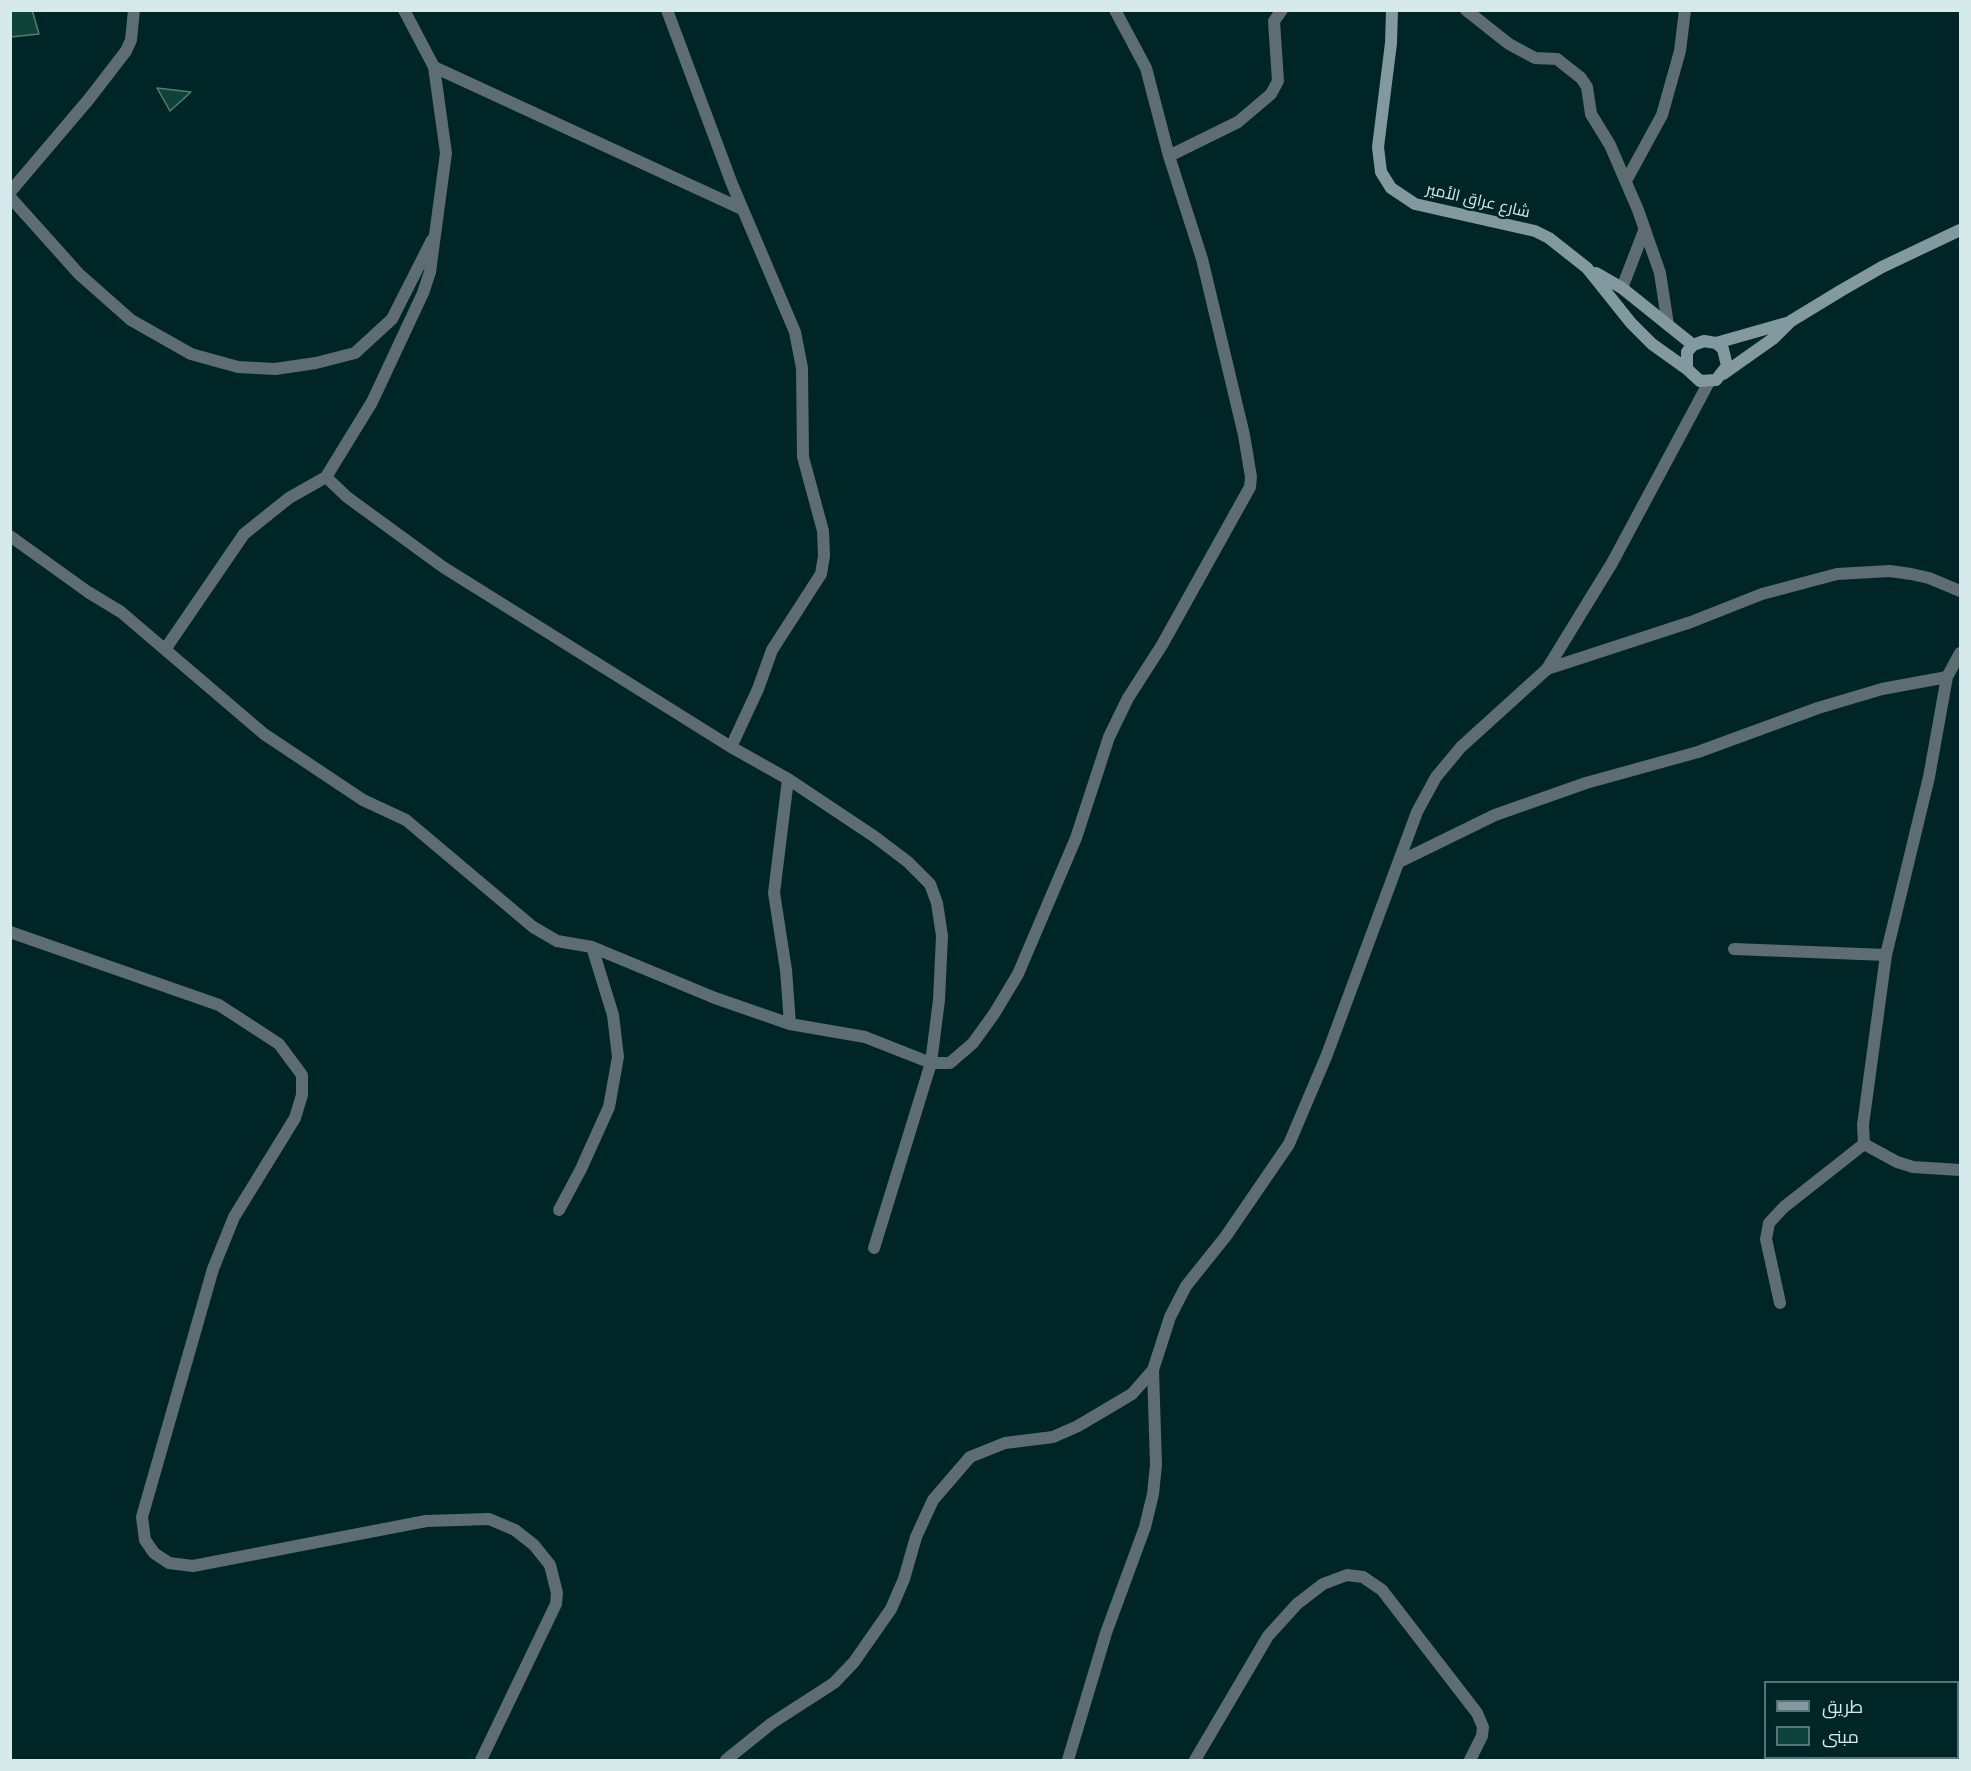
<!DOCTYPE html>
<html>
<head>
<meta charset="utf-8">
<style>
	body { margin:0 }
	#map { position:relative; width:1971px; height:1771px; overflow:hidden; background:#002527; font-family:"PT Sans",Cairo,sans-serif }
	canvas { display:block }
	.frame { position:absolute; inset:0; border:12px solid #d7eaeb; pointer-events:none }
	.legend { position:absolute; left:1764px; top:1681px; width:195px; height:78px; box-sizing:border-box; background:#002527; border:2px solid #567475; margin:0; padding:8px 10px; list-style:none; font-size:18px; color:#d7eaeb }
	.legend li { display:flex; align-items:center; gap:12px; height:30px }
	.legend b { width:30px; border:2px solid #567475 }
</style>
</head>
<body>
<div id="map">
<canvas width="1971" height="1771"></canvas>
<div class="frame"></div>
<ul class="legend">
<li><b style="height:8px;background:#8299a0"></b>طريق</li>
<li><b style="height:16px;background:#0e433a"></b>مبنى</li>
</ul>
</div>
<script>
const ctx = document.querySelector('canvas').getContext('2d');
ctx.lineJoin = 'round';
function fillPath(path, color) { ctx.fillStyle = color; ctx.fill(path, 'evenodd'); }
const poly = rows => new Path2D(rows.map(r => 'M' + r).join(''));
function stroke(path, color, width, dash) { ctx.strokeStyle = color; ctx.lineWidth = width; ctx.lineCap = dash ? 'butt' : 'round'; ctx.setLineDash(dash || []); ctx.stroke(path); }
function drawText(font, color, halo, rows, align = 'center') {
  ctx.font = font + ' "PT Sans",Cairo,sans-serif'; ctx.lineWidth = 5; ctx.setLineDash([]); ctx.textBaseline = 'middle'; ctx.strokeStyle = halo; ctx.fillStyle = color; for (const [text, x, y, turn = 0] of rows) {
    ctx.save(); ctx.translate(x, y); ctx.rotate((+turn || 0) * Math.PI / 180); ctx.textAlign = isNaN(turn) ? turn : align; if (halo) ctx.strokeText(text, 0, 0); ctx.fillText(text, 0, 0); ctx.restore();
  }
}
const building = poly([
	[10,10,32,10,39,34,10,37,10,10],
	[157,88,191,92,170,111,157,88]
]);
fillPath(building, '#0e433a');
stroke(building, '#587b72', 1.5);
stroke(poly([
	[667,10,732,184,795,332,802,368,803,457,823,531,824,556,821,574,772,650,758,689,731,747],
	[1466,10,1509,44,1535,58,1557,59,1581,78,1587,87,1591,114,1610,145,1638,210,1660,273,1668,325],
	[434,67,742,209],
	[1169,156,1238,122,1271,94,1278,81,1274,21,1282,10],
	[1626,181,1662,115,1680,51,1685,10],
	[10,192,89,99,126,51,131,40,134,10],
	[10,197,79,274,131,320,191,354,238,367,275,369,316,363,355,353,392,319,432,240],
	[1622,288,1644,231],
	[326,477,347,497,443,567,731,747,788,779,875,837,908,862,930,884,937,903,942,936,939,1000,931,1063,874,1248],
	[10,536,88,592,121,612,264,734,363,800,406,820,533,927,557,941,592,947,715,998,790,1024,865,1037,931,1063,950,1063,973,1043,994,1014,1018,974,1076,838,1109,737,1128,698,1162,645,1250,487,1251,477,1244,435,1202,259,1169,156,1146,68,1115,10],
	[166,648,244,534,289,498,326,477,372,402,423,293,430,272,446,153,434,67,404,10],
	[788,779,774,893,786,970,790,1024],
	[1401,861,1495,815,1586,783,1698,752,1818,708,1882,689,1947,677],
	[10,932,219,1005,279,1044,302,1075,302,1095,295,1118,234,1217,213,1269,142,1517,145,1540,154,1553,169,1563,193,1566,426,1521,489,1519,515,1530,534,1545,550,1565,557,1593,556,1604,481,1760],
	[1734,949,1886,955],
	[1864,1144,1897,1162,1913,1167,1960,1170],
	[559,1210,581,1169,609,1107,618,1057,613,1015,592,947],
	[1780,1303,1766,1239,1769,1223,1784,1207,1864,1144,1863,1125,1886,955,1929,777,1947,677,1960,653],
	[726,1760,772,1723,834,1683,854,1662,891,1609,904,1579,916,1537,933,1500,970,1457,1005,1443,1053,1437,1078,1426,1132,1394,1153,1370],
	[1068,1760,1106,1633,1145,1527,1153,1494,1156,1465,1153,1370,1170,1317,1186,1286,1226,1236,1289,1144,1326,1057,1417,812,1436,777,1461,747,1547,669],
	[1195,1760,1268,1636,1297,1604,1323,1584,1347,1575,1363,1577,1382,1590,1477,1713,1483,1727,1482,1736,1470,1760]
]), '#5e6d71', 12);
stroke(poly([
	[1547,669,1691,622,1762,594,1837,574,1890,571,1911,574,1929,578,1960,591],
	[1547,669,1612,563,1709,382]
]), '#5e6d71', 12);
stroke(poly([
	[1392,10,1391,43,1378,147,1381,172,1391,188,1415,204,1535,231,1549,238,1587,268,1631,323,1652,344,1687,369],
	[1596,273,1622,288,1693,345],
	[1716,343,1723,349,1727,366,1716,380,1700,381,1687,369,1687,352,1693,345,1704,341,1716,343,1790,322],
	[1723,374,1774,338,1791,321,1842,290,1882,267,1960,230]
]), '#8299a0', 12);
drawText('16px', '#d7eaeb', '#002527', [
	["شارع عراق الأمير",1478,201,13]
]);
</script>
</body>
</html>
